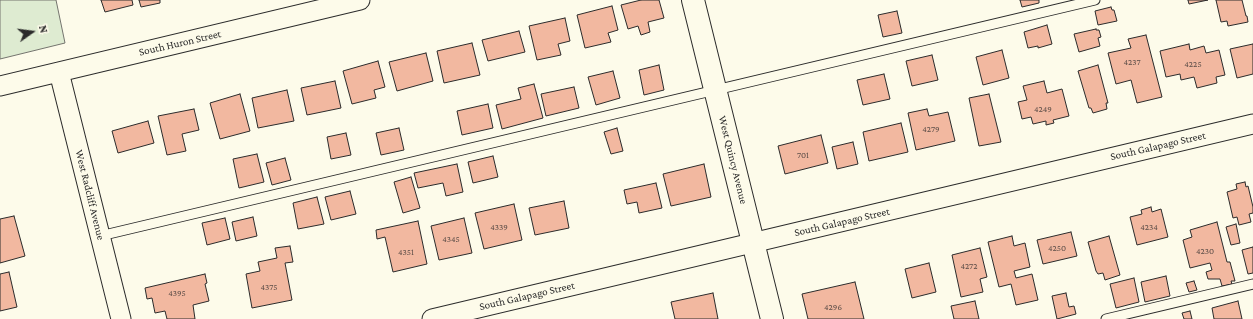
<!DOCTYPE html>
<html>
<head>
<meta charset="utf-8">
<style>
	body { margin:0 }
	#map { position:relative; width:1253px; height:319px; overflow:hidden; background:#fdfbea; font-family:"Crimson Pro",serif }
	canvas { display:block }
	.north { position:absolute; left:12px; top:12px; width:40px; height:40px; -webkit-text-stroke:3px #fdfbea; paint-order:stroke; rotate:76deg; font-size:11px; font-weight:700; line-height:16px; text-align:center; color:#2b2b2b }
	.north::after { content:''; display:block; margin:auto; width:14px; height:18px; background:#2b2b2b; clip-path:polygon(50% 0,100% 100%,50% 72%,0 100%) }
</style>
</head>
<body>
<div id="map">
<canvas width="1253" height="319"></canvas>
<div class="north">N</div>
</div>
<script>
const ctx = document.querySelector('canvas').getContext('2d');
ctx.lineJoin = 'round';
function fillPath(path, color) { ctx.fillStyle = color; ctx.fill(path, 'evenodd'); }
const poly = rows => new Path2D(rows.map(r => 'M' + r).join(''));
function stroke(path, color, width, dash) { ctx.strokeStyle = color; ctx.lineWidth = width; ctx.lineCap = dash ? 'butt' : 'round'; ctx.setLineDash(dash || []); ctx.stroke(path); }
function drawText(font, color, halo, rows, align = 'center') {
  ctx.font = font + ' "Crimson Pro",serif'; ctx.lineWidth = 3; ctx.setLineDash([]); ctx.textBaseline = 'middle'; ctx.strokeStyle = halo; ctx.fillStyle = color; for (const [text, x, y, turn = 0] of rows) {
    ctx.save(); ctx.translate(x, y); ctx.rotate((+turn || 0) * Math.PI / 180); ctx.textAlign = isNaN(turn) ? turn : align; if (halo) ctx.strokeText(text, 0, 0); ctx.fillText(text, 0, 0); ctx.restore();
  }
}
const green = poly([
	[0,0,56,0,65,43,0,59,0,0]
]);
fillPath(green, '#deebd1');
stroke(green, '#74746e', 1);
const building = poly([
	[101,0,132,0,133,5,105,12,101,0],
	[139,0,160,0,160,3,141,7,139,0],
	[641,0,659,0,664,18,648,22,650,32,641,35,638,26,628,29,621,5,641,0],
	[1020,0,1039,0,1039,3,1022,7,1020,0],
	[1188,0,1208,0,1189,4,1188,0],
	[1216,0,1242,0,1246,16,1247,16,1248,22,1228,26,1227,21,1221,22,1216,0],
	[612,6,618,30,608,33,611,42,585,48,577,15,612,6],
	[1111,7,1112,10,1114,10,1117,21,1098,25,1095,11,1111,7],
	[897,11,902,33,883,37,878,15,897,11],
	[565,18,570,41,558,44,561,55,537,60,529,26,565,18],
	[1047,25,1052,44,1038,48,1038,46,1028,48,1024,32,1047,25],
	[1096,29,1096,30,1099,30,1101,37,1098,38,1100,46,1079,52,1074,34,1096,29],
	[519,31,525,52,488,61,482,40,519,31],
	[1146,35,1162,97,1137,103,1131,80,1116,84,1108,53,1131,48,1128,39,1146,35],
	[472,43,480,75,444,83,437,51,472,43],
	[1189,44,1190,50,1204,46,1206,53,1219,50,1225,75,1216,77,1217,83,1197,88,1194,77,1181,80,1180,74,1166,77,1160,51,1189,44],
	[1253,44,1253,74,1237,78,1230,49,1253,44],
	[1002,50,1009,78,983,85,976,57,1002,50],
	[426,53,433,81,397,91,389,62,426,53],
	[932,55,938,80,912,86,906,61,932,55],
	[378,61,385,87,374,90,376,98,352,104,343,71,378,61],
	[659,65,664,90,644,95,639,70,659,65],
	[1098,65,1108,103,1106,103,1107,109,1093,113,1091,108,1089,108,1078,71,1098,65],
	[613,71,620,98,596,105,588,77,613,71],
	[884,74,890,99,863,105,857,80,884,74],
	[335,81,341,108,307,115,301,88,335,81],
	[1044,81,1047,93,1062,89,1069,116,1053,120,1054,123,1046,125,1046,121,1033,124,1031,117,1022,119,1018,102,1027,100,1023,86,1044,81],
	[534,84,543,118,502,129,496,105,521,99,518,88,534,84],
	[574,87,579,108,546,116,541,94,574,87],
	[287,90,294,121,258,128,252,98,287,90],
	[240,94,250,131,220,139,210,103,240,94],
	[989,94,1001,142,979,146,969,98,989,94],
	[488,104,493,128,462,135,457,111,488,104],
	[194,109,199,130,182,134,186,151,167,155,158,116,194,109],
	[927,109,929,116,948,112,955,141,916,150,908,113,927,109],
	[148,121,154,143,118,153,112,131,148,121],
	[901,123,908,152,869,161,863,132,901,123],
	[399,128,404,150,381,155,376,133,399,128],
	[617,128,623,151,611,154,604,132,617,128],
	[346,133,351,155,331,159,327,137,346,133],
	[821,135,828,163,785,174,778,146,821,135],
	[853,142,858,164,837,169,832,147,853,142],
	[257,154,264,182,239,188,233,159,257,154],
	[493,156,498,177,473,183,468,162,493,156],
	[285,158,291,180,272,185,266,163,285,158],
	[457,164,463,192,446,196,443,183,418,188,414,173,457,164],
	[704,164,711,197,671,206,663,174,704,164],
	[411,177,420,208,403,213,394,182,411,177],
	[1245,182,1246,187,1248,186,1253,207,1253,213,1249,214,1251,222,1239,225,1237,217,1233,218,1227,192,1237,189,1236,184,1245,182],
	[656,183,662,208,639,213,637,202,627,204,624,190,656,183],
	[350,191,356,214,331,220,325,197,350,191],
	[317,197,324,224,298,229,293,203,317,197],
	[564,201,569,228,535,235,529,208,564,201],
	[514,204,522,240,484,249,475,213,514,204],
	[1151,207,1152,212,1161,209,1168,237,1137,245,1130,217,1142,214,1141,210,1151,207],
	[14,216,25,256,0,263,0,219,14,216],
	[253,217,257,236,236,241,232,222,253,217],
	[225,218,230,239,207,245,202,223,225,218],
	[464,218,472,253,439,260,431,226,464,218],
	[418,221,427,264,393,272,385,237,377,239,376,230,418,221],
	[1217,222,1227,262,1230,262,1235,281,1231,281,1232,284,1222,286,1220,279,1208,279,1206,272,1212,270,1210,263,1190,268,1183,240,1192,237,1190,230,1217,222],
	[1236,224,1240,243,1231,245,1226,227,1236,224],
	[1071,232,1077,256,1043,264,1037,240,1071,232],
	[1012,236,1014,246,1025,243,1030,267,1014,271,1016,278,1032,274,1038,300,1016,305,1011,284,999,287,988,242,1012,236],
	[1109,236,1120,275,1105,280,1103,273,1098,274,1096,271,1088,242,1109,236],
	[290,246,293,262,285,263,292,300,252,308,246,274,260,271,258,262,277,258,275,248,290,246],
	[1253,247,1253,273,1248,274,1242,250,1253,247],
	[980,248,987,277,980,279,983,292,961,297,952,255,980,248],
	[929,263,936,292,912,298,905,269,929,263],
	[9,272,17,307,0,311,0,274,9,272],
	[205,274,207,283,205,284,209,301,193,305,195,319,167,319,165,311,155,313,152,298,147,299,145,288,205,274],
	[1166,276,1170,296,1145,302,1141,282,1166,276],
	[1134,278,1139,302,1116,308,1110,284,1134,278],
	[1194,281,1197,290,1189,292,1186,283,1194,281],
	[855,282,864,319,808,319,802,294,855,282],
	[713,293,718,319,675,319,671,302,713,293],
	[1066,293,1069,307,1074,306,1076,314,1057,319,1052,296,1066,293],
	[975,301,979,319,954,319,951,306,975,301],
	[1238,301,1242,319,1214,319,1212,308,1238,301],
	[1190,311,1192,319,1184,319,1182,313,1190,311]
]);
fillPath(building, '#f2b8a0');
stroke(building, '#2b2b2b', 1);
const lane = poly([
	[100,236,1095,0],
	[1106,319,1253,284]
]);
const street = poly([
	[59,72,121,319],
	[0,86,360,0],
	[432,319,1253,124]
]);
const secondary = poly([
	[693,0,772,319]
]);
stroke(lane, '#2b2b2b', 11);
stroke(street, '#2b2b2b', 21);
stroke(secondary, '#2b2b2b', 24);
stroke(lane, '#fdfbea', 9);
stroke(street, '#fdfbea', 19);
stroke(secondary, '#fdfbea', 22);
drawText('9px', '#5d4e48', null, [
	["4237",1132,62],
	["4225",1193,64],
	["4249",1043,109],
	["4279",931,129],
	["701",803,155],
	["4339",499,227],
	["4234",1149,227],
	["4345",451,239],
	["4250",1057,248],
	["4230",1205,251],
	["4351",406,252],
	["4272",969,266],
	["4375",269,287],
	["4395",177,293],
	["4296",833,307]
]);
drawText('11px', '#2b2b2b', '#fdfbea', [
	["South Huron Street",180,43,-13],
	["South Galapago Street",1158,146,-13],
	["West Quincy Avenue",733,160,76],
	["West Radcliff Avenue",90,195,76],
	["South Galapago Street",842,222,-13],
	["South Galapago Street",527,296,-13]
]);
</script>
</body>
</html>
